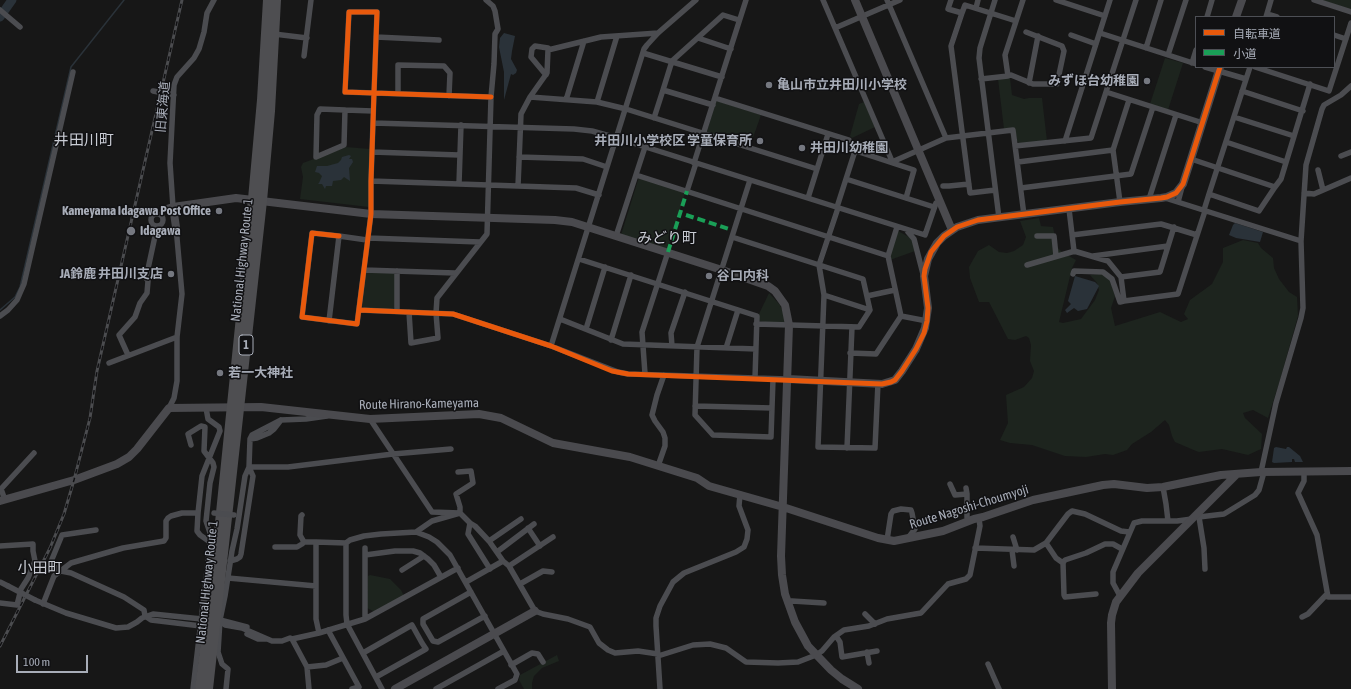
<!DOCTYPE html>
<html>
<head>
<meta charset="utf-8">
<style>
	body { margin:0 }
	#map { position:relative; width:1351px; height:689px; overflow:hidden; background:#171717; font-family:"Asap Condensed","Noto Sans JP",sans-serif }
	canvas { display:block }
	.legend { position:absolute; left:1195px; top:16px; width:140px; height:52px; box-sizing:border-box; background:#111113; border:1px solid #4d4f55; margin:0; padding:5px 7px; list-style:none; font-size:12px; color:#a8adb8 }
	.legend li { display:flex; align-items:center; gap:8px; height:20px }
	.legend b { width:20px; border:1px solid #4d4f55 }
	.scale { position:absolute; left:16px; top:655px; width:72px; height:18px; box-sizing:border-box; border:2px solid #a8adb8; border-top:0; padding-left:5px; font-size:12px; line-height:14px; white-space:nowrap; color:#a8adb8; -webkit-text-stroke:3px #111113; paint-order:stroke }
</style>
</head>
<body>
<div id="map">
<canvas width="1351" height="689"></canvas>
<ul class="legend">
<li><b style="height:5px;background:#e8590c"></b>自転車道</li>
<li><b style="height:5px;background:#1a9f57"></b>小道</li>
</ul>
<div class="scale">100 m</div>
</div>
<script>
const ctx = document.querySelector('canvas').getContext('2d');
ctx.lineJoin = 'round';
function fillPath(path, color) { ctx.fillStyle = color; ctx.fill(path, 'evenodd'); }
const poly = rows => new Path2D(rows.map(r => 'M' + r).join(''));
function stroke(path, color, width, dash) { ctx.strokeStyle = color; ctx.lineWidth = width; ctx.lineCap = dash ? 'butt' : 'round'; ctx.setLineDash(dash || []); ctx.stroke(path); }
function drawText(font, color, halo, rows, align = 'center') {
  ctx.font = font + ' "Asap Condensed","Noto Sans JP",sans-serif'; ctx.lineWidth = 3; ctx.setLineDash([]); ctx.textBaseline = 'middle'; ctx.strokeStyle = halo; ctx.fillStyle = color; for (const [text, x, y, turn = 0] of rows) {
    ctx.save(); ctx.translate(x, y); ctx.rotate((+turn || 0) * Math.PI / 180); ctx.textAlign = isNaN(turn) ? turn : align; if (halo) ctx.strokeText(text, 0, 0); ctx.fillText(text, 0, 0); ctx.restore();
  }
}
fillPath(poly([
	[1322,0,1351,0,1351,10],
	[1165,58,1183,63,1168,110,1150,104],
	[1010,78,1012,95,1024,99,1029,98,1042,98,1047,141,1020,144,1017,141,1015,128,1004,129,998,79],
	[718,101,761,115,750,146,708,133,707,131,716,102],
	[864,102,875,127,852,138,850,136,859,104],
	[346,147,370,149,369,207,300,199,303,177,301,167,303,163],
	[639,177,685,193,668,249,621,235],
	[1039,218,1041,226,1053,227,1057,247,1062,252,1076,260,1072,268,1059,322,1063,323,1081,319,1095,300,1099,290,1097,283,1090,275,1103,274,1110,280,1115,296,1111,308,1115,326,1160,312,1181,322,1188,319,1184,314,1190,300,1212,284,1223,262,1223,248,1243,240,1258,243,1261,248,1273,258,1274,268,1279,279,1289,292,1297,297,1298,316,1280,380,1268,418,1253,410,1243,413,1245,418,1262,434,1261,449,1248,455,1222,449,1199,452,1196,451,1175,442,1172,436,1169,425,1165,420,1151,432,1132,444,1127,450,1113,455,1105,454,1086,457,1065,456,1032,445,1010,443,1000,440,1008,423,1006,395,1024,387,1032,378,1034,371,1030,361,1031,345,1029,338,1026,336,1015,340,1008,339,989,302,979,302,970,278,969,267,978,251,989,245,999,252,1007,253,1014,251,1023,245,1026,237,1020,221],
	[898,231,909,237,912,240,915,251,890,260,889,256],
	[366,272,393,273,395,274,395,307,393,309,364,308,362,306],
	[769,293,780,305,785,317,786,323,772,323,758,321,759,314],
	[370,575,390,579,401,590,404,596,375,612,367,608,368,576],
	[557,655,559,661,542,668,534,676,532,683,532,689,524,689,519,680,520,675]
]), '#1d241e');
fillPath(poly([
	[504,33,515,36,512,51,511,59,517,70,516,73,513,75,511,74,504,100,504,72,499,47,500,38],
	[349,155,351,156,349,159,352,159,353,162,349,168,350,181,344,177,341,180,333,181,332,186,326,186,325,189,322,184,318,184,319,183,322,176,319,173,315,172,317,166,327,166,338,163,341,160,342,157],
	[1235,223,1263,232,1260,242,1236,238,1229,235,1233,225],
	[1075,276,1095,282,1099,286,1087,309,1078,311,1074,308,1067,313,1065,310,1071,304,1068,301],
	[1276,447,1286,449,1287,447,1289,447,1300,456,1303,462,1295,462,1294,459,1292,459,1292,462,1274,463,1272,462,1274,448]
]), '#2a3239');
stroke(poly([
	[0,310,15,297,20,287,71,67,124,0]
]), '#2a3239', 1.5);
stroke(poly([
	[0,17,12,0]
]), '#2a3239', 9);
stroke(poly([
	[823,0,892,161],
	[887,0,946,138],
	[951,0,948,9,962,13,965,5,1016,21],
	[995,0,980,48,979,58,999,218],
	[1056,0,1105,16],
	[1314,0,1351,12],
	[976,8,978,0],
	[0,10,20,27],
	[962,13,951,46,970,193,995,190],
	[1267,14,1277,17],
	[1207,17,1212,0],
	[1266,17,1271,0],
	[835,28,900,0],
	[1100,33,1196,64],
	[274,34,307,38],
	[1071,35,1096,44],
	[1334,35,1346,39],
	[376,37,439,40],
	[698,38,731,49],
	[1146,48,1161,0],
	[643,53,722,77],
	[1168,55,1186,0],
	[304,56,311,0],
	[1192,63,1196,50],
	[1205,67,1246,79],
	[1250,67,1209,194,1259,211,1275,187],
	[1255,67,1329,91,1351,23],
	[546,75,531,57,532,49,535,46,548,48,548,50],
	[1008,76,1011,75,1033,84,1057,84,1064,51,1062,46,1026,32],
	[981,79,1008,76,1005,55,1023,0],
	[1029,83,1038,36],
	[663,90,672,61,723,15,739,20],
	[153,91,174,95],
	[1242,91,1303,111],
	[1106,92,1136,0],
	[398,94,398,65,444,66,450,73,449,96],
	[530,97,597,102,626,109,817,169],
	[715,98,849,140,853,150,914,170,906,198],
	[566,100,584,41],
	[597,102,617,36],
	[345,110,320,109,317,115,316,157,344,145,345,110,373,111],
	[1234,117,1294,136],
	[654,118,663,90,713,105],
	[373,123,574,129,592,131,617,138,925,235,936,203],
	[1065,141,1110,0],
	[1226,142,1286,162],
	[1015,146,1091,138,1106,92,1203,123],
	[372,152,459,155],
	[1341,156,1351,152],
	[519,157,583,159,607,167],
	[1191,159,1275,187,1281,179,1310,84],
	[892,162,946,138,1013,130,1024,215],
	[1018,162,1113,150],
	[694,163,746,0],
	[1318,170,1323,190],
	[636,175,888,256],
	[846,179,934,207],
	[750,180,697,347,695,415,713,435,771,437,773,379],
	[371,181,576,188,599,195],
	[459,184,461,125],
	[518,186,521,114,530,97,547,73,548,50,601,37,658,33],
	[943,186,949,186,969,184],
	[1021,188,1131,174,1153,107],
	[687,191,696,163],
	[1304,193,1314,194,1351,178],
	[808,198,828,134],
	[1165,198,1301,241,1303,308,1301,318,1276,403,1261,472],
	[1149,199,1176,115],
	[1120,202,1113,150,1129,100],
	[1178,202,1182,187],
	[173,207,170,163,174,85,177,77,194,58,199,49,204,32,207,13,214,0],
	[837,207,854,154,853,150],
	[838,208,819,265,824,295,818,447,875,448,878,383],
	[1069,209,1074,251,1108,261,1121,277,1124,301,1178,294,1205,211],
	[1204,210,1209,194],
	'151 220a6 6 0 1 1 12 0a6 6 0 1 1-12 0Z',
	[908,232,914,239,923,274],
	[1072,235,1161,224,1197,235],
	[339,236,312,233,302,317,357,324,371,214,371,181,374,93,377,12,349,12,345,92,374,93,491,97],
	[616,236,645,147],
	[1037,236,1054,236,1056,256],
	[732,237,863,279,870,310,859,327,756,324],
	[368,238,480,242],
	[1301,241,1306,165,1322,109,1324,105,1341,95,1351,86],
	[1093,256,1168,246],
	[579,259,757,316,755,378],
	[1027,265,1075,251],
	[364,270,455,273],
	[1073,274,1074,271,1103,272,1112,279,1120,302,1124,301],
	[1121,277,1160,272,1174,227],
	[824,295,870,310],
	[867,296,895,290],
	[359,310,453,314,551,346,618,372,628,374,788,379],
	[397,311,397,271],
	[409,312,411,343,438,338,436,313,437,298,487,234,491,97,494,64,495,34,498,29,495,11,493,6,486,0],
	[0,316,8,310,17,300,24,284,73,72],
	[901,316,927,321],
	[560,319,623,344,756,349],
	[329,321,339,236,367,240],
	[586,329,605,267],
	[611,340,631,275],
	[551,346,644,49,647,45,658,33,696,0],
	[672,346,671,333,685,292],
	[726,348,738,310],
	[850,353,876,354,901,316,888,256,897,227],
	[128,355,119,335,135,317,140,303,147,293,148,281,146,278,157,227],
	[109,363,177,337],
	[645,374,642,332,668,252],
	[695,406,772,408],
	[169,408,174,398,177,381,177,337,182,294,176,227],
	[206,408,208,419,219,427,220,431,202,476,198,513,197,531,200,535,210,542],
	[370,419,432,512,460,513,470,523,468,534,490,569],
	[250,439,257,438,269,433,274,429,281,420],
	[191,445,188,434,201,426,205,427,204,451,213,463,214,467,210,483,206,521,211,536,193,689],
	[847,448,852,327],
	[658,466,665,446,665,438,663,432,655,421,652,415,657,395,664,375],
	[249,467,288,467,393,454,451,449],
	[1304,472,1304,481,1298,493,1317,535,1328,597,1351,597],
	[950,484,955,495,967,494,967,517,968,521],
	[1163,487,1166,504,1168,521],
	[966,488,967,494],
	[5,500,1,489,34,453],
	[302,515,301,516,300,535,304,542],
	[1196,515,1199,517,1224,514,1255,495,1259,490,1264,472],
	[1199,517,1204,548,1205,569],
	[470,523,475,526,489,541,503,561,509,566,535,611,543,614,568,619,590,627,599,643,608,650,615,653,638,651,658,654],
	[528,528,540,546],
	[96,530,62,535,50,564,61,571,71,573,124,597,144,610,145,616,151,620,201,626],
	[416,532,432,521,460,513,460,507,456,494,473,483,471,471,458,472],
	[1013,537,1017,550],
	[887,540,891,514,893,511,901,509,911,510,912,513,915,529,908,538],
	[489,541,521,519],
	[346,543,346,615,347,624,382,689],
	[1046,543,1056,558,1063,563,1064,595,1065,597,1096,594],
	[0,546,33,544,33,551,35,561,28,578,21,589,17,605,0,603],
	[275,547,297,547,302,544,304,542,316,542],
	[365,548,365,619],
	[975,548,1034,550,1046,543,1068,514,1072,511,1085,514,1121,531,1129,532],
	[1012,550,1014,566],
	[497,552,534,524],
	[365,555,395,551,413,551,420,553,428,559,434,565,441,577],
	[230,561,237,559,240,557,241,554,253,476,249,467],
	[1063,563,1065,560,1086,553,1105,544,1113,544,1122,549],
	[509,566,553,537],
	[402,570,424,556],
	[228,578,316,586],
	[0,582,8,586],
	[466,582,503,561],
	[520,584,543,571,552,572],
	[471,592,423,619,423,624,433,641,438,642,485,616],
	[1120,596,1113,583,1113,572,1134,523,1142,521,1177,521,1192,519],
	[35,600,66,613,116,628,128,627,137,622,142,618,153,614,202,619],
	[787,602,792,601,824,603],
	[43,604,54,576,71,563,123,548,164,541,166,538,166,521,168,518,171,516,182,513,198,513],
	[865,614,875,624],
	[1302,617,1308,614,1327,594],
	[220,620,247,627],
	[225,625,242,628,272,641,282,641,290,638,292,639,319,633,316,619,316,542,346,543,350,540,364,536,381,534,416,532,429,537,437,542,450,555,517,674,515,680,498,689],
	[328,630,359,687,352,689],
	[319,633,365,619,458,568],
	[247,634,258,639,266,639],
	[836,636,840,642,842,657,877,651],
	[292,639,307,667,309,689],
	[867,652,869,663],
	[363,653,412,625,422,643,426,649,376,677],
	[658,656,693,645,710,644,726,648,746,662,778,663,798,662,816,655,822,651,834,637,844,630,869,626,887,619,921,613,948,584,966,579,970,575,980,526,979,519],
	[988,664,999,689],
	[511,665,532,653,538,654,543,662],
	[307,667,326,665,343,658],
	[226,689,228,669,222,664,218,652,220,620,225,596,232,551,237,529,245,476,249,467,250,439,252,435,281,420,306,419,327,416],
	[436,689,504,651],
	[660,689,656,626,656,618,660,606,673,582,684,573,736,552,744,547,747,539,748,530,739,506,740,494]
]), '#4b4c50', 5.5);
stroke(poly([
	[855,0,952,230],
	[1236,17,1242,0],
	[173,207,176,227],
	[167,209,173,207,236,198,371,214,555,220,572,222,722,270,768,286,775,291,785,305,789,325,781,556,782,575,785,594,795,622,808,646,831,670,842,679,858,689],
	[788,379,882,384,895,380,902,371,916,349,925,328,928,308,924,276,928,259,937,243,944,236,957,227,978,220,1120,202,1161,198,1167,197,1176,193,1183,184,1191,159,1220,67],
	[0,501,74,480,117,464,129,457,137,449,169,408,261,407,370,419,479,414,501,418,553,443,630,457,697,478,709,486,783,507,878,538,894,541,943,531,974,519,983,517,1033,500,1103,485,1114,484,1147,488,1163,487,1221,475,1261,472,1351,471],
	[395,689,535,611],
	[1112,689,1111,623,1112,615,1116,602,1138,573,1236,475]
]), '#4a4a4e', 8);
stroke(poly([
	[200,689,217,552,253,199,262,100,268,0],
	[208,689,262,201,270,111,276,0]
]), '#4e4e51', 10);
const rail = poly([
	[0,646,50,548,64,514,74,480,90,418,97,371,182,0]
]);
stroke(rail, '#4b4c4f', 3);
stroke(rail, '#111113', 1.5, [4.5]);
stroke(poly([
	[214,513,234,515],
	[8,586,35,600]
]), '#4b4c50', 5.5);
stroke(poly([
	[686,215,729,229],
	[668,252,687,191]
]), '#1a9f57', 4, [8, 4]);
stroke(poly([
	[339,236,312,233,302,317,357,324,371,214,371,181,374,93,377,12,349,12,345,92,374,93,491,97],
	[359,310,453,314,551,346,612,371,628,374,882,384,891,382,895,380,902,371,916,349,924,333,927,321,928,308,924,276,925,269,931,252,944,236,957,227,978,220,1120,202,1161,198,1167,197,1176,193,1183,184,1191,159,1220,67]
]), '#e8590c', 5);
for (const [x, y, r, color] of [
	[1147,81,4,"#757880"],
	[769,85,4,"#757880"],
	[760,141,4,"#757880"],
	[802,148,4,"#757880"],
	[219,211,4,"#757880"],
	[131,231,5,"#757880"],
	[171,274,4,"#757880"],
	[709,276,4,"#757880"],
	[220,373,4,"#757880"]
]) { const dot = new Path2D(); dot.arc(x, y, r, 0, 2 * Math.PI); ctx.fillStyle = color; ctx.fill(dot); stroke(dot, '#111113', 1.5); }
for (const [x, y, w] of [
	[246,345,14]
]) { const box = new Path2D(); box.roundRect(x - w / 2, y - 10, w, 20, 3); ctx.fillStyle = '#111113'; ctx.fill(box); stroke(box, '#a8adb8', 1); }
drawText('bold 12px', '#a8adb8', null, [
	["1",246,345]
]);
drawText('bold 13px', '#a8adb8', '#111113', [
	["みずほ台幼稚園",1139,81,"right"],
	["亀山市立井田川小学校",777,85],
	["井田川小学校区 学童保育所",752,141,"right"],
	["井田川幼稚園",810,148],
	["Kameyama Idagawa Post Office",211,211,"right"],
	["Idagawa",140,231],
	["JA鈴鹿 井田川支店",163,274,"right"],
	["谷口内科",717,276],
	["若一大神社",228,373]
], 'left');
drawText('13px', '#a8adb8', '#111113', [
	["旧東海道",163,107,-85],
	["National Highway Route 1",242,260,-84],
	["Route Hirano-Kameyama",419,404,-1],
	["Route Nagoshi-Choumyoji",969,507,-17],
	["National Highway Route 1",207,582,-84]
]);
drawText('15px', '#c9ccd4', '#111113', [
	["井田川町",84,140],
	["みどり町",667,238],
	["小田町",40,568]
]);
</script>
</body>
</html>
